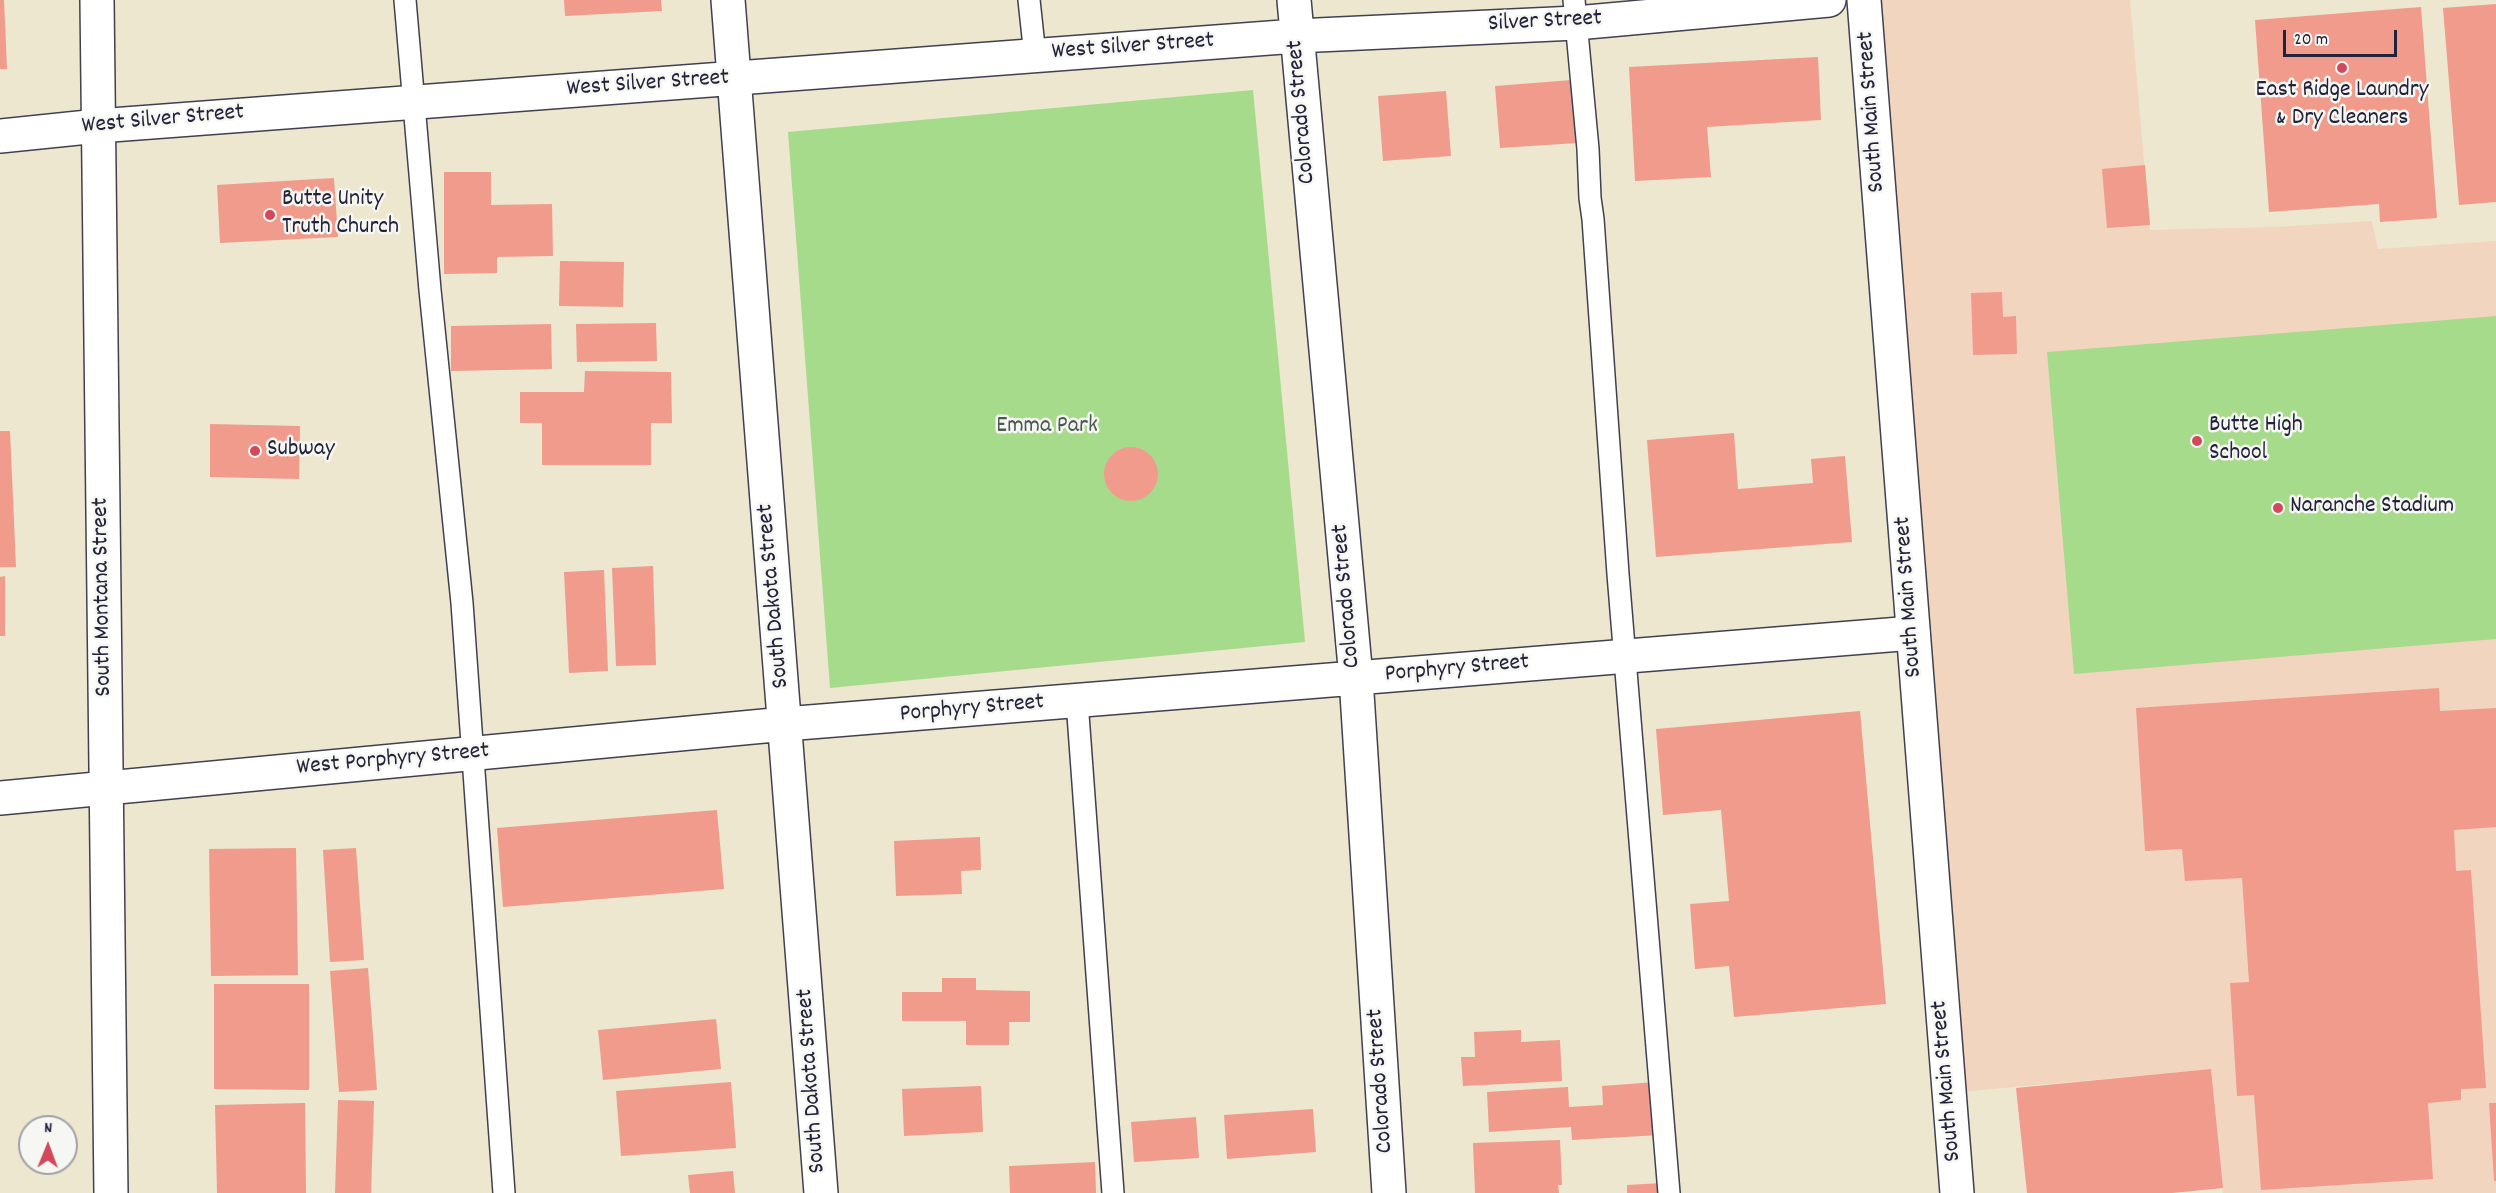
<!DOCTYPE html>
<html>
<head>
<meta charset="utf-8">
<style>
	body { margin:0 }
	#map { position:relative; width:2496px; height:1193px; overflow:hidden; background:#ece7ce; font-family:Dekko,sans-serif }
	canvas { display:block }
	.north { position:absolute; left:18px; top:1115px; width:60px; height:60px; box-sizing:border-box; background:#f6f6f2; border:2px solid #a1a1a9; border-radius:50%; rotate:1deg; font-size:16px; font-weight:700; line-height:24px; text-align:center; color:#22223b }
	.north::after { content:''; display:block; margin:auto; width:21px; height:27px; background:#d1495b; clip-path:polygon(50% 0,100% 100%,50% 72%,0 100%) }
	.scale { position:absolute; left:2283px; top:30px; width:114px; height:27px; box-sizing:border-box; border:3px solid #22223b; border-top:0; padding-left:8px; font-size:18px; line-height:21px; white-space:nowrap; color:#22223b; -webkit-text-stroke:4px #f6f6f2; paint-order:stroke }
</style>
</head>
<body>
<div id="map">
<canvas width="2496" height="1193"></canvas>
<div class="north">N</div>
<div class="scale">20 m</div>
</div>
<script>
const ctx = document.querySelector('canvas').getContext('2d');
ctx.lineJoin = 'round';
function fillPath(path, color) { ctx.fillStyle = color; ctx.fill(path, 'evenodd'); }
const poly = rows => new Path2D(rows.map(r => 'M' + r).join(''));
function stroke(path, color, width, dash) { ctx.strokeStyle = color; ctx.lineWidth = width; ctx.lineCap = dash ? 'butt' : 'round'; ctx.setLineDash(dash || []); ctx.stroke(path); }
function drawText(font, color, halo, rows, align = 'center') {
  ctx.font = font + ' Dekko,sans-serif'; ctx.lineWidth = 5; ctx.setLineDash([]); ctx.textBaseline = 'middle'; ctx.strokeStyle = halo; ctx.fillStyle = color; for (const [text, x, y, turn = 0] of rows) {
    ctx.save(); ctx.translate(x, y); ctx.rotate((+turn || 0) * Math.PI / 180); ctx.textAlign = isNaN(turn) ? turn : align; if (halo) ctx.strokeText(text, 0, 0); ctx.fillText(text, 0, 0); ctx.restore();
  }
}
fillPath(poly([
	[1864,0,2130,0,2150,230,2276,227,2372,221,2378,249,2496,241,2496,1193,2223,1193,2211,1069,1950,1093]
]), '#f2d5be');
fillPath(poly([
	[1253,90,1305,642,830,688,788,132],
	[2496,316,2496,639,2074,674,2047,352]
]), '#a6db8c');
fillPath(poly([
	[0,0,4,0,7,69,0,69],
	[564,0,661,0,662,11,565,16],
	[2496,4,2496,202,2459,205,2443,8],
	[2421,7,2437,218,2380,222,2379,204,2269,212,2255,20],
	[1818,57,1821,120,1707,127,1711,177,1635,181,1629,67],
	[1572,80,1577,143,1500,148,1495,86],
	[1446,91,1451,156,1383,161,1378,96],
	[2145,165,2150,225,2107,228,2102,169],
	[444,172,491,172,491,205,552,204,553,256,497,257,497,273,444,274],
	[334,178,338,237,220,243,217,185],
	[560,261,624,262,623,307,559,306],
	[2002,292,2003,317,2016,316,2017,354,1973,355,1971,293],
	[656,323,657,361,577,362,576,324],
	[551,324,552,369,451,371,451,326],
	[585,371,671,372,672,423,651,423,651,465,542,465,542,423,520,423,520,392,584,392],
	[210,424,300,426,299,479,210,477],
	[0,431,10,431,16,567,0,567],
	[1734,433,1738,489,1813,483,1811,459,1845,456,1852,542,1656,557,1647,440],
	'1104 474a27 27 0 1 1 54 0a27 27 0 1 1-54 0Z',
	[653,566,656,665,616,666,612,568],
	[604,570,608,671,569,673,564,572],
	[5,576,5,636,0,636,0,577],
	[2439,688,2440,711,2496,708,2496,827,2454,830,2456,871,2471,870,2486,1088,2461,1089,2461,1100,2428,1103,2433,1179,2261,1190,2254,1095,2237,1096,2230,983,2249,982,2242,878,2185,881,2182,849,2145,851,2136,708],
	[1860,711,1886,1004,1734,1017,1729,966,1695,969,1690,904,1729,901,1721,810,1663,815,1656,729],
	[717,810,724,889,503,907,497,828],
	[980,837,981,870,961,871,962,894,896,896,894,841],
	[296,848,298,975,211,976,209,849],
	[356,848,364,960,330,962,323,850],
	[368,968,377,1090,339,1092,330,971],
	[942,978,976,978,976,990,1030,991,1030,1022,1009,1022,1009,1045,966,1045,966,1021,902,1021,902,992,942,992],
	[214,984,309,984,309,1090,214,1089],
	[716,1019,721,1069,603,1080,598,1030],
	[1521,1030,1521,1042,1560,1040,1562,1081,1463,1086,1461,1057,1475,1057,1474,1032],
	[2211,1069,2223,1188,2172,1193,2027,1193,2016,1088],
	[731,1082,736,1148,621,1156,616,1091],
	[1656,1082,1660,1135,1572,1140,1571,1127,1489,1132,1487,1092,1568,1087,1569,1107,1603,1105,1602,1086],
	[981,1086,983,1132,904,1136,902,1089],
	[338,1100,374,1101,371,1193,335,1193],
	[305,1103,306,1193,217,1193,215,1105],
	[2489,1103,2496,1103,2496,1181,2494,1181],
	[1313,1109,1316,1152,1227,1159,1224,1115],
	[1196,1117,1199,1158,1134,1162,1131,1122],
	[1560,1140,1562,1185,1558,1185,1559,1193,1475,1193,1473,1143],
	[1095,1162,1096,1193,1010,1193,1009,1166],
	[733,1171,735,1193,690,1193,688,1175],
	[1662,1183,1662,1193,1627,1193,1627,1185]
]), '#f09b8c');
const lane = poly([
	[405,0,430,290,462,603,504,1193],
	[1029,0,1035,56],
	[1574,0,1588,149,1590,198,1593,219,1618,574,1669,1193],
	[1077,701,1113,1193]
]);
const street = poly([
	[728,0,821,1193],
	[1294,0,1356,678,1389,1193],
	[0,136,98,126,1296,36,1576,23,1829,0],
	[0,798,785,724,1913,633]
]);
const secondary = poly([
	[1864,0,1957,1193]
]);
const primary = poly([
	[97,0,111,1193]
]);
stroke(lane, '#404051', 24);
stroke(street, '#404051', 36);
stroke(secondary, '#404051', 36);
stroke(primary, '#404051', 36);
stroke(lane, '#fff', 21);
stroke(street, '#fff', 33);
stroke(secondary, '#fff', 33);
stroke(primary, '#fff', 33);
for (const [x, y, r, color] of [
	[2342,68,6,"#d1495b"],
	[270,215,6,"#d1495b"],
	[2197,441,6,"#d1495b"],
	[255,451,6,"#d1495b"],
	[2278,508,6,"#d1495b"]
]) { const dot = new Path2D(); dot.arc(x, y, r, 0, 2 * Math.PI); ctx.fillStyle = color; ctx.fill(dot); stroke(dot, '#f6f6f2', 2); }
drawText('24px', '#22223b', '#f6f6f2', [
	["Silver Street",1545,23,-3],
	["West Silver Street",1133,48,-4],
	["West Silver Street",648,85,-4],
	["Colorado Street",1303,112,-95],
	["South Main Street",1873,112,-94],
	["West Silver Street",163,121,-5],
	["South Dakota Street",775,596,-95],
	["Colorado Street",1348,596,-95],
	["South Montana Street",104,597,-91],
	["South Main Street",1910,597,-94],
	["Porphyry Street",1457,670,-5],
	["Porphyry Street",972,710,-5],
	["West Porphyry Street",393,761,-5],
	["South Dakota Street",813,1081,-94],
	["Colorado Street",1382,1081,-94],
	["South Main Street",1948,1081,-95]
]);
drawText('24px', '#22223b', '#f6f6f2', [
	["East Ridge Laundry",2342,92,"center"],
	["& Dry Cleaners",2342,120,"center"],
	["Butte Unity",282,201],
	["Truth Church",282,229],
	["Butte High",2209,427],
	["School",2209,455],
	["Subway",267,451],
	["Naranche Stadium",2290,508]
], 'left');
drawText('24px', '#4a5a53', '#f6f6f2', [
	["Emma Park",1047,428]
]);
</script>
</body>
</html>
